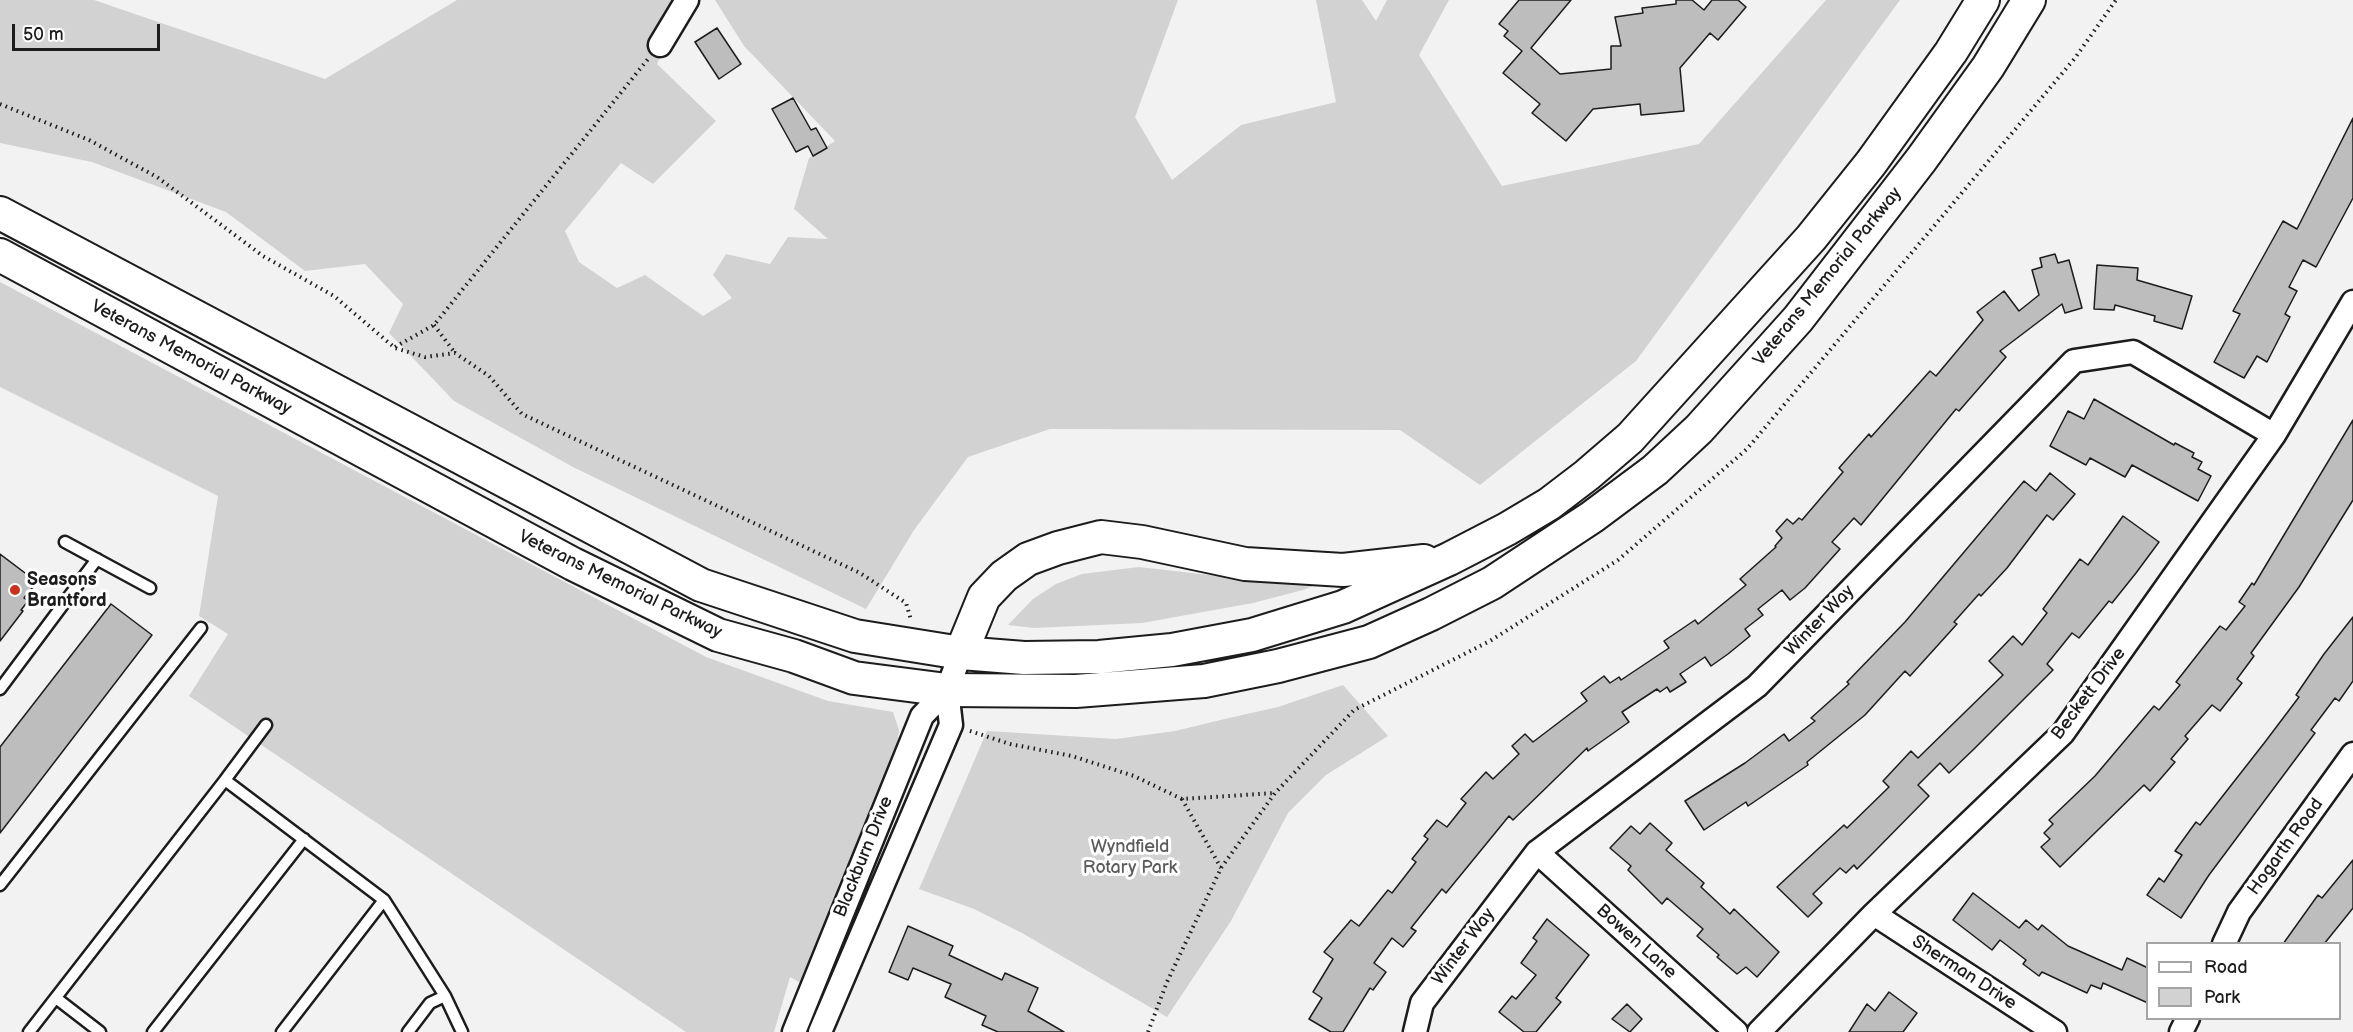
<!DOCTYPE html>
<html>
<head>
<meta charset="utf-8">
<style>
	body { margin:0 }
	#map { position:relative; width:2353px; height:1032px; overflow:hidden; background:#f2f2f2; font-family:"Balsamiq Sans",sans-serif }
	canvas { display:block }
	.legend { position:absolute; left:2146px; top:942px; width:195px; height:78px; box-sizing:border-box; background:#fff; border:2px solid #a4a4a4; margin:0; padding:8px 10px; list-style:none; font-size:18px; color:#1c1c1c }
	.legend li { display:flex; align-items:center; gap:12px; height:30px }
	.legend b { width:30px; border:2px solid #a4a4a4 }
	.scale { position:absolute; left:12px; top:24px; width:148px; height:27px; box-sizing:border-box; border:3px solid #1c1c1c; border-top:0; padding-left:8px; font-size:18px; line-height:21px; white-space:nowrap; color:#1c1c1c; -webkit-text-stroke:4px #fff; paint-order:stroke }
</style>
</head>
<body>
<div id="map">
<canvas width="2353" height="1032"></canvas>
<ul class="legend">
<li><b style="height:8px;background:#fff"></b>Road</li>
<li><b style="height:16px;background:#d2d2d2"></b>Park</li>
</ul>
<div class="scale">50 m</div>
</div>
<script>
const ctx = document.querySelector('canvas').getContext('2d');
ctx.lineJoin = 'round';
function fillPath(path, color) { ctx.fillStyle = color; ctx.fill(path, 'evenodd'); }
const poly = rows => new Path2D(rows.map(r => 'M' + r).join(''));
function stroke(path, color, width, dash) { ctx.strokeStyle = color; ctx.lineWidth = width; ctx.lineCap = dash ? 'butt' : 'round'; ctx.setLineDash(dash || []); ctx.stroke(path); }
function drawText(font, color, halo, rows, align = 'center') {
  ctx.font = font + ' "Balsamiq Sans",sans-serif'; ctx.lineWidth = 6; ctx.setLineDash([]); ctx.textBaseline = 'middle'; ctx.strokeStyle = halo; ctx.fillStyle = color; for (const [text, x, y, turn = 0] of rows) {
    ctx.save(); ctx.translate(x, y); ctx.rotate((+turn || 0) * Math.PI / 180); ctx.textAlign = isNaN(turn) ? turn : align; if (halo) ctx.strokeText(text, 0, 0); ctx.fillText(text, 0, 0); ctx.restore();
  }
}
fillPath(poly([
	[0,0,94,0,325,79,457,0,685,0,657,64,716,121,653,184,621,163,565,231,579,262,617,288,645,275,703,316,732,298,713,275,726,254,770,264,788,237,828,239,794,209,809,158,835,141,744,46,715,0,1178,0,1135,117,1172,180,1241,125,1336,102,1316,0,1362,0,1376,21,1387,0,1449,0,1419,55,1502,186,1699,144,1826,0,1900,0,1636,361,1480,485,1400,430,1050,429,968,457,914,530,866,609,573,467,454,401,389,333,403,304,365,264,305,271,226,212,92,162,0,143],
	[0,282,706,657,828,701,893,712,899,730,896,753,804,985,790,977,774,1032,686,1032,189,696,228,634,199,616,218,496,0,387],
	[1139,567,1227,577,1326,581,1303,590,1253,603,1142,623,1034,628,1008,625,1033,599,1056,584,1082,574],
	[1343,685,1388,736,1326,775,1288,813,1231,921,1167,1017,1022,933,974,909,919,889,987,731,1116,739,1175,731,1229,718,1278,707]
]), '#d2d2d2');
const building = poly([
	[1519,0,1571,0,1531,48,1560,74,1611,69,1611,46,1621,46,1615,17,1643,13,1642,8,1676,4,1676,0,1692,0,1704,10,1712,0,1738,0,1746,7,1718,40,1710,33,1680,68,1684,111,1641,115,1640,104,1593,109,1566,141,1532,113,1540,104,1503,73,1522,51,1504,36,1508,31,1499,24,1519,0],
	[717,28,741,64,719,79,695,42,717,28],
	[793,98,811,130,816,128,827,148,813,156,808,146,796,152,772,109,793,98],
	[2353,118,2353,198,2316,267,2303,260,2289,287,2297,291,2285,314,2290,317,2267,362,2257,356,2244,378,2214,362,2240,314,2233,311,2283,221,2297,229,2353,118],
	[2055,254,2058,263,2069,260,2082,308,2065,313,2062,304,2000,351,2006,357,1959,411,1956,409,1861,525,1854,518,1832,542,1840,549,1805,588,1790,600,1782,590,1758,609,1763,615,1745,629,1750,636,1728,654,1711,666,1705,657,1680,674,1686,682,1670,692,1667,687,1660,692,1657,689,1622,712,1629,722,1588,751,1587,748,1513,820,1509,816,1446,893,1442,889,1411,928,1416,931,1403,947,1392,938,1374,963,1386,972,1373,990,1370,988,1343,1032,1331,1032,1309,1019,1322,998,1313,992,1333,959,1324,952,1351,920,1359,926,1388,890,1392,893,1416,862,1412,859,1428,839,1424,836,1437,820,1447,827,1466,803,1461,799,1486,772,1493,779,1519,754,1512,746,1525,734,1533,742,1587,701,1581,693,1604,676,1610,683,1619,677,1621,680,1669,648,1664,641,1695,620,1698,624,1746,585,1740,579,1776,547,1775,546,1782,538,1776,531,1787,519,1793,524,1799,518,1802,520,1843,472,1839,468,1869,434,1871,437,1930,371,1936,376,1983,320,1977,312,2004,291,2019,311,2039,295,2032,270,2042,267,2040,258,2055,254],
	[2097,265,2138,268,2137,280,2192,296,2182,329,2154,321,2155,316,2115,305,2114,310,2094,309,2097,265],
	[2094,399,2174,445,2175,443,2194,453,2192,457,2202,462,2198,469,2211,476,2198,501,2132,465,2125,477,2090,458,2086,465,2050,446,2068,411,2084,419,2094,399],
	[2353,420,2353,500,2299,587,2251,653,2254,656,2237,679,2242,683,2220,711,2212,705,2185,736,2188,739,2171,759,2175,762,2150,791,2144,785,2060,867,2041,847,2050,839,2044,833,2053,824,2049,820,2095,776,2154,706,2159,710,2180,685,2176,682,2220,626,2226,630,2245,606,2239,602,2252,583,2254,585,2353,420],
	[2050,473,2075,494,2053,520,2047,515,2007,568,1981,596,1979,594,1954,622,1957,624,1910,676,1905,671,1865,715,1807,762,1808,765,1748,806,1746,802,1704,830,1685,801,1745,763,1784,734,1789,741,1815,721,1811,718,1849,684,1847,682,1905,622,2024,481,2036,491,2050,473],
	[2123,516,2159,542,2136,573,2112,603,2109,601,2079,638,2072,633,2047,664,2053,670,1975,748,1949,773,1940,763,1918,785,1929,796,1873,853,1857,869,1854,865,1846,873,1840,868,1813,894,1822,903,1808,917,1777,887,1844,825,1847,828,1889,787,1883,781,1911,751,1918,758,2003,675,1989,661,2013,636,2022,645,2047,613,2043,609,2080,559,2088,565,2123,516],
	[0,554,37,582,24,598,28,601,21,610,23,611,0,641,0,554],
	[111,604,152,635,0,833,0,747,111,604],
	[2353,617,2353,681,2339,701,2335,698,2311,730,2315,733,2209,875,2181,918,2147,895,2159,878,2164,882,2182,855,2175,851,2196,822,2200,825,2265,742,2299,697,2296,695,2324,654,2353,617],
	[1650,823,1672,843,1666,850,1704,883,1701,887,1730,914,1734,909,1779,952,1757,977,1746,967,1737,974,1717,957,1719,955,1697,936,1703,929,1667,898,1662,904,1628,870,1631,866,1610,848,1631,826,1640,834,1650,823],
	[2353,860,2353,908,2324,944,2283,944,2318,895,2322,898,2353,860],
	[1973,893,2019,928,2026,920,2038,930,2042,925,2068,946,2122,970,2127,958,2148,968,2148,1003,2103,983,2101,989,2091,985,2087,993,2042,972,2039,976,2023,964,2026,960,2000,940,1992,950,1953,920,1973,893],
	[1547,919,1589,955,1556,998,1561,1002,1536,1032,1524,1032,1499,1012,1512,996,1516,999,1536,975,1521,963,1537,941,1533,938,1547,919],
	[908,926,953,946,949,955,1002,980,1005,973,1038,988,1028,1011,1064,1032,998,1032,982,1025,986,1016,945,997,951,984,913,968,908,980,889,972,908,926],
	[1889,992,1917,1013,1903,1032,1849,1032,1867,1004,1875,1011,1889,992],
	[1627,1004,1642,1019,1630,1032,1612,1019,1627,1004]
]);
fillPath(building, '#bdbdbd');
stroke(building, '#1c1c1c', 1.5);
const service = poly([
	[65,542,150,588],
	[0,689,97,559],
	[266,725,225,780,384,900,445,996,462,1032],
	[0,885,201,628],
	[56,998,100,1032],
	[29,1032,225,780],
	[153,1032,304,839],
	[282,1032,384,900],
	[408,1032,430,1003,445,996]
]);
const minor = poly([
	[660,45,687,0],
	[1537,852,1736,1032],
	[1874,914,2055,1032],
	[2224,944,2239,912,2353,754],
	[794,1032,922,716,947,690,961,653],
	[820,1032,951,725,947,690],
	[1415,1032,1422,1003,1537,852,1757,686,2074,361,2133,352,2274,435],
	[1759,1032,1874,914,2063,733,2274,435,2353,302],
	[2181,1032,2188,1018]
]);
const secondary = poly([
	[0,213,701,585,855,636,961,653,1024,658,1099,657,1172,650,1252,635,1343,607,1449,559,1507,529,1549,504,1587,475,1630,438,1811,238,1871,163,1951,52,1983,0],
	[0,255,573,564,718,635,794,656,854,678,947,690,1076,691,1204,681,1278,666,1369,642,1431,614,1492,583,1592,517,1655,470,1699,429,1798,319,1921,160,1988,67,2029,0],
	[961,653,984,597,1004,576,1028,559,1058,548,1101,537,1142,542,1245,564,1343,570,1424,561]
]);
stroke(service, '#1c1c1c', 15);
stroke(minor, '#1c1c1c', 27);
stroke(secondary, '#1c1c1c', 36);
stroke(poly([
	[0,104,89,140,157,177,263,256,334,296,395,348,425,357,455,353,489,376,522,414,860,573,906,603,911,620],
	[434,325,455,353],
	[395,347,434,325,648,59],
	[970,731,1010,744,1072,756,1134,776,1182,799,1275,793],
	[1182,799,1221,868],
	[1148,1032,1167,982,1221,868,1275,793,1354,710,1490,641,1618,560,1747,449,2075,58,2116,0]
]), '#1c1c1c', 4, [1.5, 4.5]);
stroke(service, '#fff', 10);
stroke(minor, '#fff', 22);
stroke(secondary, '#fff', 32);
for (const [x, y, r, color] of [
	[15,590,6,"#c8321e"]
]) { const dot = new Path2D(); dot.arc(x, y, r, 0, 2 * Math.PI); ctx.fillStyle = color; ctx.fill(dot); stroke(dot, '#fff', 2); }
drawText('18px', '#1c1c1c', '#fff', [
	["Veterans Memorial Parkway",1828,277,-51],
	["Veterans Memorial Parkway",191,358,28],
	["Veterans Memorial Parkway",620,585,26],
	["Winter Way",1820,621,-46],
	["Beckett Drive",2089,694,-53],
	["Hogarth Road",2286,847,-54],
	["Blackburn Drive",864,857,-68],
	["Bowen Lane",1636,942,42],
	["Winter Way",1464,947,-53],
	["Sherman Drive",1964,973,33]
]);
drawText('bold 18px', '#1c1c1c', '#fff', [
	["Seasons",27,580],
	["Brantford",27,601]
], 'left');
drawText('18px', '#5c5c5c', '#fff', [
	["Wyndfield",1130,847],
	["Rotary Park",1130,868]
]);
</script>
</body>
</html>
